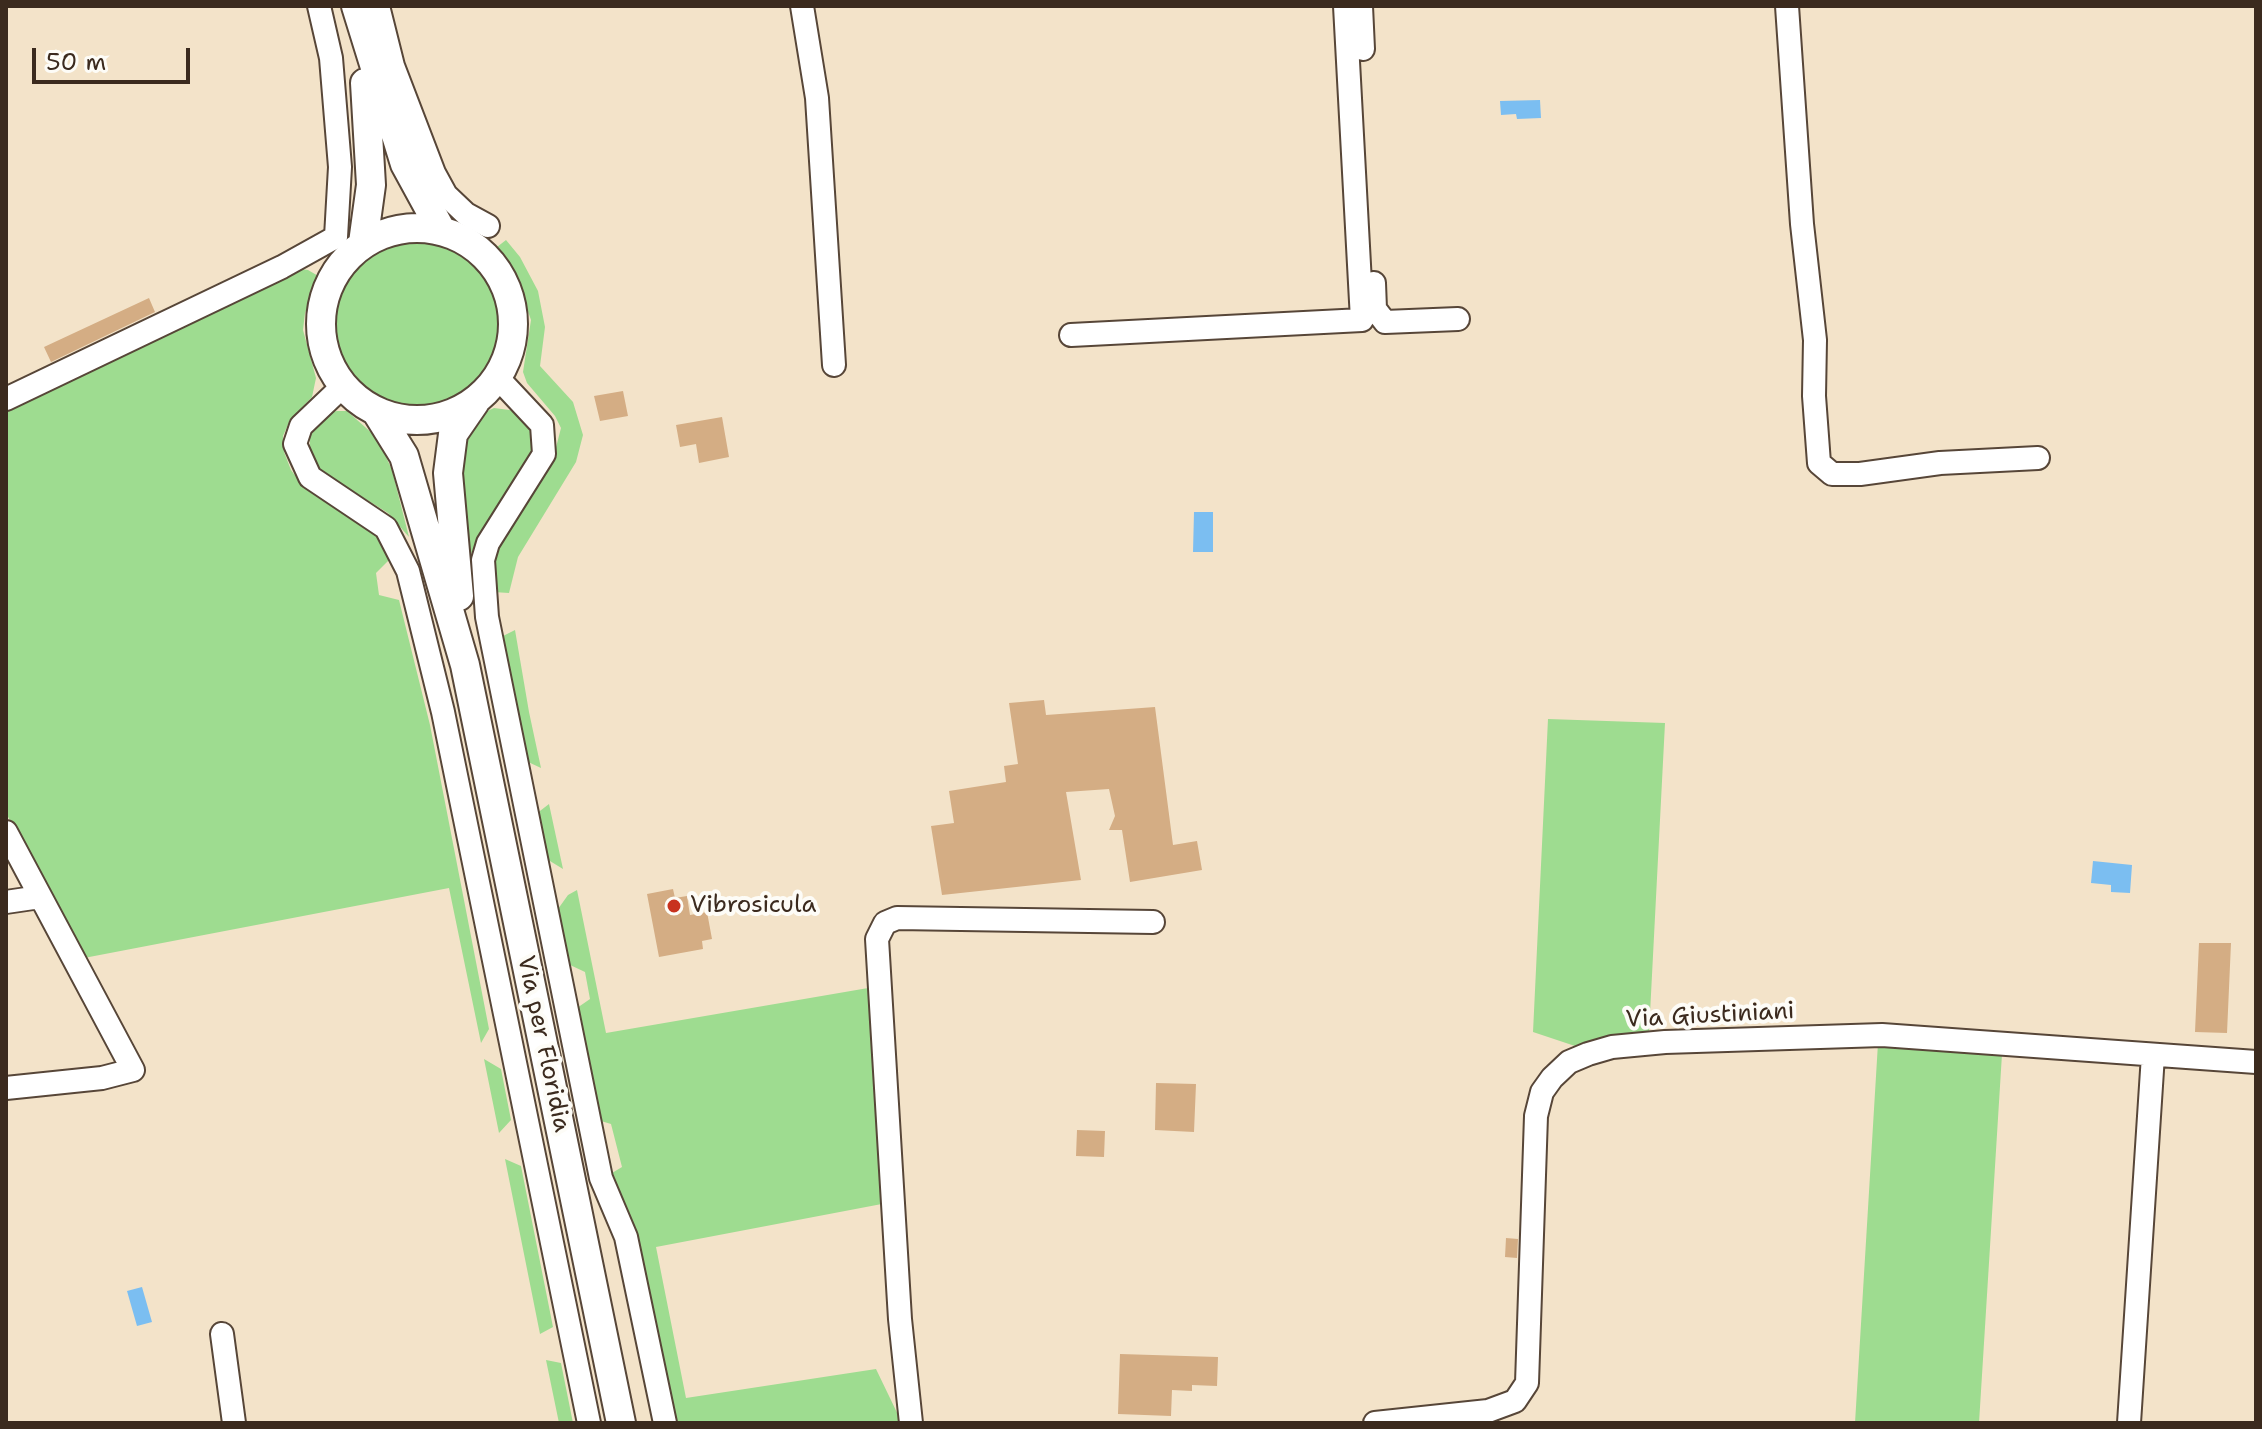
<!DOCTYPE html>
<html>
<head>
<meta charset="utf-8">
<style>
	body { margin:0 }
	#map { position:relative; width:2262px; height:1429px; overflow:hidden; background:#f3e3c9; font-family:"Shantell Sans",sans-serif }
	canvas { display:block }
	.frame { position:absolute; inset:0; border:8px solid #3b2a1e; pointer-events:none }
	.scale { position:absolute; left:32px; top:48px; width:158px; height:36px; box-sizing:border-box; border:4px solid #3b2a1e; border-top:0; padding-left:10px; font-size:24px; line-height:28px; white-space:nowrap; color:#3b2a1e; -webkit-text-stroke:6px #fdfcf7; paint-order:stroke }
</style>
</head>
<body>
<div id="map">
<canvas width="2262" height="1429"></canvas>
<div class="frame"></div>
<div class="scale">50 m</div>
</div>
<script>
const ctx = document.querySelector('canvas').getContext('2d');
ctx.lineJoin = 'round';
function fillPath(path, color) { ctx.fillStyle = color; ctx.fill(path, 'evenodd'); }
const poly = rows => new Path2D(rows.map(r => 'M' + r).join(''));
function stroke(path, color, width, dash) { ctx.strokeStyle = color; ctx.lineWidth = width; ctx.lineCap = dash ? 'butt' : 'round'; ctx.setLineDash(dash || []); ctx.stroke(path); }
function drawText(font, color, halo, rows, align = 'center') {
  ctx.font = font + ' "Shantell Sans",sans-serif'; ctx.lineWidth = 8; ctx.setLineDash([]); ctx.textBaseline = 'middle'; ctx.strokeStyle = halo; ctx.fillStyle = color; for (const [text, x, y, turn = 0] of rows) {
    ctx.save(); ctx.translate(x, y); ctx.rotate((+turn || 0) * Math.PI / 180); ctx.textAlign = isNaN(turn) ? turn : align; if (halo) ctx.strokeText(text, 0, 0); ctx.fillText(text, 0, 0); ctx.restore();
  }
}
fillPath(poly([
	[506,240,520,257,538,291,545,327,540,366,573,402,583,435,576,462,518,557,509,593,493,592,491,563,498,545,553,459,561,428,555,416,527,383,523,372,531,320,515,274,497,247],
	'334 324a84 84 0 1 1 168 0a84 84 0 1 1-168 0Z',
	[293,268,308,270,320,277,305,313,303,330,316,378,312,397,290,420,283,436,284,452,291,470,303,486,375,531,393,556,376,573,379,595,399,600,430,725,489,1029,481,1043,449,888,84,958,6,813,6,410],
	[494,408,517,411,532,428,533,451,477,539,469,559,462,456,468,435,483,413],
	[337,411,347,411,374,435,382,448,392,470,409,537,388,513,319,470,310,456,310,433,326,414],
	[515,630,529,712,541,768,526,761,503,636],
	[1548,719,1665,723,1649,1033,1608,1036,1575,1046,1533,1032],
	[549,804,563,869,545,858,536,814],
	[577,890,606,1033,874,987,887,1203,656,1247,686,1398,876,1369,902,1423,673,1423,638,1237,612,1173,622,1167,611,1124,601,1121,577,1008,590,999,585,972,568,964,558,909,568,895],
	[1878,1043,2002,1054,1979,1423,1855,1423],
	[484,1059,501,1069,511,1120,499,1133],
	[505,1159,521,1166,553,1327,540,1334],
	[546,1360,561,1363,573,1423,559,1423]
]), '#9edc90');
fillPath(poly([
	[1540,100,1541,118,1517,119,1516,114,1501,115,1500,101],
	[1194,512,1213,512,1213,552,1193,552],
	[2093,861,2132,865,2130,893,2111,892,2111,885,2091,883],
	[142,1287,152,1322,137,1326,127,1291]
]), '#7bbef1');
fillPath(poly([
	[149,298,155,312,51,362,44,347],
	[623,391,628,416,600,421,594,396],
	[722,417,729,457,699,463,696,444,680,447,676,425],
	[1044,700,1046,715,1155,707,1173,845,1197,841,1202,870,1130,882,1122,830,1109,830,1115,816,1109,789,1066,792,1081,880,942,895,931,826,954,823,949,791,1006,782,1004,766,1018,764,1009,703],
	[673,889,675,898,687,896,690,915,707,912,712,939,702,941,703,949,659,957,647,894],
	[2199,943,2231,943,2227,1033,2195,1032],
	[1156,1083,1196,1084,1194,1132,1155,1130],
	[1077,1130,1105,1131,1104,1157,1076,1156],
	[1506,1238,1518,1239,1517,1258,1505,1257],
	[1120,1354,1218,1357,1217,1386,1192,1385,1192,1391,1172,1390,1171,1416,1118,1414]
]), '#d4ad84');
const minor = poly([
	[378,6,393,66,434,173,446,195,466,214,488,226],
	[802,6,817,98,834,365],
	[1361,6,1363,49],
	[1787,6,1802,224,1815,340,1814,396,1819,463,1832,474,1860,474,1940,463,2038,458],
	[1374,283,1375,309,1385,322,1458,319],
	[1071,335,1362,320,1345,6],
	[497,377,542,425,544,454,488,543,483,560,487,617,601,1178,626,1237,665,1423],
	[343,386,301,426,295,444,310,477,386,528,408,571,443,712,589,1423],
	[6,399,282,267,336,237,340,167,331,58,319,6],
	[6,832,133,1070,102,1078,6,1088],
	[6,902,40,897],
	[222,1334,234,1423],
	[911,1423,900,1319,877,939,885,923,897,918,1153,922],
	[1375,1423,1488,1411,1515,1401,1527,1383,1536,1116,1542,1092,1552,1078,1569,1062,1588,1054,1612,1047,1665,1042,1882,1035,2256,1062],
	[2129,1423,2153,1055]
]);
const major = poly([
	[356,6,405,164,441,230],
	'321 324a96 96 0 1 1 192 0a96 96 0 1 1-192 0Z',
	[363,243,371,185,365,83],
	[376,411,404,456,465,665,621,1423],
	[459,596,448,473,453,434,475,402]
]);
stroke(minor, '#574638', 26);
stroke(major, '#574638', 32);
stroke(minor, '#fff', 22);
stroke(major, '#fff', 28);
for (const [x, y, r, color] of [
	[674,906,8,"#c8321e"]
]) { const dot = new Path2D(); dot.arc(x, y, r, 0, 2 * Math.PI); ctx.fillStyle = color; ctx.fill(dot); stroke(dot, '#fdfcf7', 3); }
drawText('24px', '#3b2a1e', '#fdfcf7', [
	["Vibrosicula",690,906]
], 'left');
drawText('24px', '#3b2a1e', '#fdfcf7', [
	["Via Giustiniani",1710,1016,-3],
	["Via per Floridia",543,1044,78]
]);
</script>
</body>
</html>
